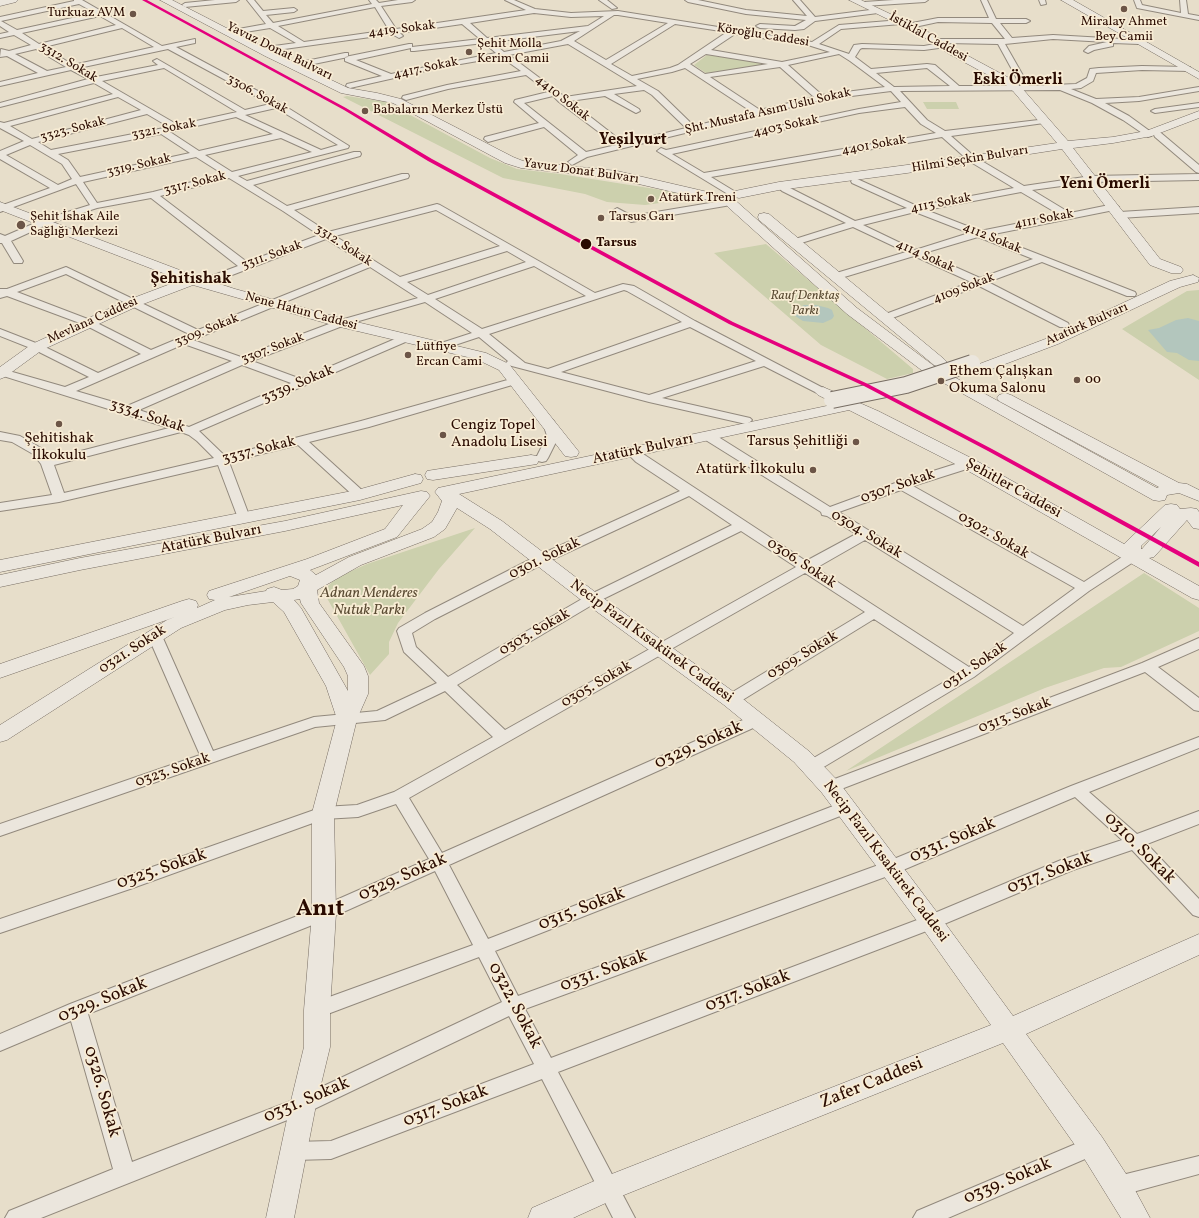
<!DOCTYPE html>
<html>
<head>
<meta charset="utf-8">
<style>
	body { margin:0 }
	canvas { display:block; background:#e7deca }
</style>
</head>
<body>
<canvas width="1199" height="1218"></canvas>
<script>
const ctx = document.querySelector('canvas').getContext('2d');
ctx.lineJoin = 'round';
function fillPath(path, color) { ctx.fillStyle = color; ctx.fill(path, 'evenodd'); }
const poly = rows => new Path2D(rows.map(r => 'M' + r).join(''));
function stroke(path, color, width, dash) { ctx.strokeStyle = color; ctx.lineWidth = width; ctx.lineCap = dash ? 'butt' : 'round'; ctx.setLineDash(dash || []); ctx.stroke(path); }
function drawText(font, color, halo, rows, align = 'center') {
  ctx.font = font + ' Vollkorn,serif'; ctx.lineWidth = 3.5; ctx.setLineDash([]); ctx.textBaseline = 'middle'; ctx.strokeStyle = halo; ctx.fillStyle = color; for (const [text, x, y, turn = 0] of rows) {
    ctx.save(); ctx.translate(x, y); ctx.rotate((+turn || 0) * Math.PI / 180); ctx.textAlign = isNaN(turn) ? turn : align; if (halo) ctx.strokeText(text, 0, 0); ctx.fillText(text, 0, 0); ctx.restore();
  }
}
fillPath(poly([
	[707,55,770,64,706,73,694,65],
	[347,96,386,102,490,158,517,169,560,174,687,194,690,197,689,199,645,205,607,202,585,194,503,178,343,97],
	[923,102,956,102,959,109,927,109],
	[766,244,913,369,913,373,887,379,821,345,714,253],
	[1199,290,1199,380,1122,329,1187,291],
	[475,528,439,569,398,623,389,642,389,654,370,675,323,591,336,578,367,564],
	[1144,573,1199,608,1199,631,1121,667,1104,668,1045,688,846,771]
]), '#ccd0ad');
fillPath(poly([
	[804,305,816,305,828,308,832,310,834,316,832,319,823,323,803,321,795,316,794,313,796,310],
	[1188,318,1199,321,1199,361,1189,360,1177,353,1167,352,1148,330,1159,328,1176,320]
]), '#b3c6bd');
const street = poly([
	[74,0,82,0,162,46,195,39,195,43,176,47,280,103,349,146,348,148,238,176,247,181,354,152,360,152,361,154,360,156,253,185,287,206,402,174,408,174,409,176,408,178,294,210,328,232,437,204,440,205,595,293,623,284,634,286,695,321,827,390,829,392,827,394,819,394,764,366,662,398,750,418,752,420,750,422,746,424,649,402,508,365,506,363,508,361,479,337,443,349,435,349,434,347,435,345,472,333,425,302,345,325,252,361,301,379,402,336,410,336,411,338,410,340,199,431,225,456,361,421,511,379,519,379,521,381,519,383,369,427,309,442,364,492,366,495,364,498,356,498,298,445,229,462,250,518,249,521,244,522,239,521,238,518,218,465,59,502,0,511,0,503,52,495,41,464,33,454,12,442,0,440,0,432,20,436,41,448,50,459,169,428,0,375,0,369,2,369,65,387,89,377,33,349,0,336,0,329,41,345,98,373,141,354,85,325,7,296,0,298,0,289,7,289,66,267,198,330,364,263,326,239,206,285,198,285,197,283,198,281,238,266,151,198,97,208,48,224,11,241,23,261,22,263,14,263,2,243,0,243,0,234,5,236,42,220,90,205,76,184,0,212,0,206,50,188,0,159,0,151,24,141,0,128,0,122,4,123,113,94,94,83,0,107,0,103,88,79,71,70,0,86,0,82,38,73,7,56,0,57,1,49,9,51,31,45,14,35,0,38,0,34,9,32,0,26,0,17,74,1,74,0],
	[79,4,95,13,17,30,1,21,79,4],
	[100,16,116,25,39,44,22,33,100,16],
	[122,28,154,47,73,65,44,47,122,28],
	[36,49,66,67,47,71,15,54,36,49],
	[168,49,270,104,245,110,157,59,153,61,158,65,96,77,79,68,168,49],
	[164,68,237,112,178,125,102,81,164,68],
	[118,97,141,110,32,139,10,126,118,97],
	[276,108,338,145,321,150,245,115,276,108],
	[147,114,169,127,51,150,38,142,147,114],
	[236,117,273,134,199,151,170,132,236,117],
	[161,134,190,153,80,177,68,160,58,154,161,134],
	[281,138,312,152,232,172,205,155,281,138],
	[30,145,62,164,72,179,58,185,6,155,30,145],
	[196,157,223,174,153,192,97,203,83,182,196,157],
	[229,178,283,211,319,235,247,262,160,196,229,178],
	[436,210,500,246,400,277,335,236,436,210],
	[507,251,526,262,428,295,407,282,507,251],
	[534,266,586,296,482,329,435,299,534,266],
	[370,267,418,298,337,321,241,357,193,340,370,267],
	[66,274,189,334,151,350,93,321,17,292,66,274],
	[624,290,627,291,682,322,548,369,525,363,489,334,624,290],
	[690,327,756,361,649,395,561,372,690,327],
	[184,344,232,361,127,406,76,391,184,344],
	[242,365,291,383,189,427,139,410,242,365],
	[181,432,189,435,197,441,214,458,64,493,54,465,181,432],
	[215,0,239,0,236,2,185,7,182,5,185,3,215,0],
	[247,0,254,0,263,11,294,8,297,10,294,12,266,15,273,23,372,4,369,0,376,0,379,3,398,0,415,0,412,2,381,6,396,29,526,10,505,0,514,0,535,9,571,13,618,11,812,42,839,25,901,20,905,22,901,24,841,29,819,44,849,54,854,45,862,44,924,46,940,43,933,41,937,39,1005,39,992,23,938,22,910,28,906,26,907,24,938,18,989,18,981,0,987,0,996,19,1026,19,1030,21,1026,23,1000,23,1012,38,1053,35,1139,40,1143,42,1139,44,1113,43,1113,46,1094,50,1088,53,1084,51,1089,46,1107,42,1053,39,1005,44,1029,86,1076,84,1087,78,1090,69,1099,68,1142,66,1187,67,1190,67,1190,71,1142,70,1096,73,1093,81,1081,88,1071,89,1096,99,1139,97,1199,87,1199,91,1139,101,1105,103,1129,116,1151,132,1152,134,1151,136,1148,137,1123,120,1092,103,1060,90,900,91,927,120,945,131,1047,119,1048,121,1047,123,1044,123,951,136,975,157,1024,186,1091,176,1199,174,1199,180,1091,182,1032,190,1070,213,1114,204,1119,207,1114,210,989,235,1135,292,1136,294,1135,296,1127,296,1042,262,988,282,1068,323,1069,325,1068,327,1060,327,979,286,887,320,883,319,882,317,883,315,971,282,914,256,841,278,833,278,832,276,833,274,906,252,853,227,798,244,792,244,790,242,792,240,846,223,782,191,780,189,782,187,788,187,855,221,907,208,852,183,851,181,855,178,917,206,1014,188,969,161,942,137,711,177,734,191,736,193,731,196,657,151,661,148,666,150,859,109,901,102,891,91,820,100,587,157,572,165,568,162,578,155,544,127,488,142,484,139,485,137,539,123,514,102,515,100,548,92,526,75,448,89,406,100,402,98,403,96,447,85,521,71,501,57,443,67,350,88,346,86,347,84,382,76,345,61,345,57,409,44,412,44,412,47,480,39,462,24,400,33,403,36,399,38,392,34,270,51,266,49,267,47,296,43,270,28,233,34,233,30,266,24,247,0],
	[375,7,389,30,304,42,278,26,375,7],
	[534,13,571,17,604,16,588,26,487,38,470,23,534,13],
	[614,15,618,15,668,23,606,60,574,41,614,15],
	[675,24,727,32,678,65,670,68,632,76,611,64,675,24],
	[580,31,561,41,504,52,492,42,580,31],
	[735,34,808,45,830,52,782,62,711,50,735,34],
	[484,43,496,53,391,74,356,60,411,48,411,51,414,51,484,43],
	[945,43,998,44,1021,86,959,86,935,65,927,64,871,69,855,57,860,49,862,48,924,50,946,47,947,45,945,43],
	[568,44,637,86,565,97,509,55,568,44],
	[706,54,768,64,705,74,690,64,706,54],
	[839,54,850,61,885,87,822,95,788,65,839,54],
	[780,67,814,97,760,110,710,77,780,67],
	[685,68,752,112,694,126,658,91,637,79,672,72,685,68],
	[927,68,950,86,894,87,876,73,927,68],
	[644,90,652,95,686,128,624,143,570,101,605,96,636,113,640,111,639,109,614,94,644,90],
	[553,96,559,102,616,145,586,152,524,103,553,96],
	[905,107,921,124,936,133,704,173,672,154,859,113,905,107],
	[1021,192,1060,215,980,231,926,210,1021,192],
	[915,212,969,233,915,250,863,225,915,212],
	[978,237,1033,259,980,278,924,253,978,237],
	[599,0,607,0,617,8,612,9,599,0],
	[685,0,698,0,746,10,807,16,793,0,800,0,815,17,878,9,881,11,878,13,815,21,804,29,795,30,760,28,756,26,760,24,795,26,806,20,746,14,688,2,685,0],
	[894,0,928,0,925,2,864,6,861,4,864,2,894,0],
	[1039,0,1045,0,1046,4,1041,5,1039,0],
	[1134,0,1140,0,1142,5,1181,13,1180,0,1186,0,1188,14,1199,16,1199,20,1137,8,1134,0],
	[345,53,348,53,348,57,304,66,300,64,301,62,345,53],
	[1199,103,1199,107,1155,113,1151,111,1155,109,1199,103],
	[1158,132,1161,133,1199,165,1199,173,1196,172,1155,137,1154,135,1158,132],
	[728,200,731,201,733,203,731,205,631,222,612,211,617,208,632,216,728,200],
	[1199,207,1199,213,1120,218,1115,215,1120,212,1199,207],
	[549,419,553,420,555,423,559,436,548,458,546,461,542,462,538,461,536,458,547,436,543,423,545,420,549,419],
	[708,432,712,433,830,507,898,482,965,461,973,461,975,464,973,467,913,486,1084,582,1128,553,1133,552,1138,553,1140,556,1138,559,1089,591,974,677,817,771,811,773,805,771,803,767,805,763,958,674,874,619,736,704,731,705,726,704,723,700,726,696,865,612,805,573,409,798,442,853,752,716,757,715,762,716,765,720,762,724,449,865,488,939,841,803,847,801,853,803,855,807,853,811,495,951,518,996,884,863,1071,786,1199,737,1199,748,1089,792,1137,834,1199,811,1199,824,1147,844,1199,899,1199,917,1193,915,1132,850,1073,870,937,927,558,1072,635,1218,613,1218,542,1079,331,1159,294,1160,287,1158,284,1151,287,1144,294,1142,331,1141,534,1064,509,1016,310,1111,41,1218,5,1218,9,1211,113,1169,71,1021,0,1051,0,1034,70,1004,318,908,429,859,396,804,358,817,324,819,130,889,0,933,0,919,118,879,317,809,323,807,357,805,394,792,493,737,445,691,385,720,315,727,0,836,0,824,200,755,148,636,150,633,155,631,160,633,162,636,213,751,314,717,377,711,437,683,404,652,397,631,399,628,425,613,535,557,680,491,636,462,627,453,629,450,637,450,806,561,856,534,827,516,822,515,821,512,704,439,702,436,704,433,708,432],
	[901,490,1075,588,1023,626,839,512,901,490],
	[689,496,732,525,587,596,448,677,416,647,412,633,435,619,545,563,689,496],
	[741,531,796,567,505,730,457,685,597,602,741,531],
	[865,540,1014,633,969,667,816,568,865,540],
	[1075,797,1122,840,1061,860,925,917,551,1058,525,1009,896,873,1075,797],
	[435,871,473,945,310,1004,308,1010,310,1016,317,1018,479,957,502,1002,296,1099,132,1162,88,1014,330,918,435,871],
	[1199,638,1199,649,1158,667,1199,698,1199,711,1194,710,1145,672,836,791,830,793,824,791,822,787,824,783,1142,663,1199,638],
	[1092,1137,1099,1139,1102,1146,1099,1153,948,1218,913,1218,917,1211,1092,1137],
	[1199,1156,1199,1174,1118,1196,1111,1193,1108,1186,1111,1179,1118,1176,1199,1156]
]);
const secondary = poly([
	[0,0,18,0,16,2,0,6,0,0],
	[160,0,172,0,273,52,348,88,377,93,401,99,513,157,523,161,617,171,725,196,727,199,725,202,721,203,617,179,521,168,505,163,393,103,341,93,265,56,160,0],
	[849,0,861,0,930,33,957,50,1011,79,1021,87,1068,141,1113,137,1146,131,1199,111,1199,118,1152,136,1113,143,1073,148,1160,259,1181,267,1183,270,1181,273,1171,273,1150,265,1062,149,907,173,779,190,739,198,735,197,733,194,735,191,779,182,907,165,1057,143,1013,91,1003,83,949,54,924,37,849,0],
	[1061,0,1073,0,1199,72,1199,79,1061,0],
	[732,200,736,201,857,308,934,366,1157,488,1159,487,999,401,997,398,999,395,1005,393,1011,395,1179,483,1187,484,1199,490,1199,501,1179,493,1167,495,1165,500,1159,501,1153,500,924,372,847,314,728,207,726,204,728,201,732,200],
	[0,202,198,277,235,289,344,319,486,353,509,364,579,452,577,456,571,457,565,456,499,370,476,359,336,326,193,285,138,306,42,350,5,377,0,379,0,367,32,344,128,300,181,280,0,210,0,202],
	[764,213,769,214,944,359,947,362,944,365,939,367,934,365,759,220,758,217,759,214,764,213],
	[1193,275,1199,278,1198,282,1180,287,1058,344,984,372,979,374,974,372,971,369,974,366,1048,338,1170,281,1193,275],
	[823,387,878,411,975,460,1124,544,1165,505,1171,504,1177,505,1180,509,1191,508,1197,509,1199,512,1199,529,1193,528,1187,520,1154,557,1149,558,1199,586,1199,600,1192,598,963,468,849,410,459,494,502,521,599,595,738,695,810,752,838,781,939,915,1013,1016,1199,934,1199,955,1026,1034,1102,1137,1128,1177,1150,1218,1121,1218,1082,1155,1003,1043,619,1197,573,1218,528,1218,532,1208,599,1179,991,1025,923,929,822,793,794,762,724,705,585,603,490,529,457,508,445,529,434,537,361,565,317,590,319,603,364,666,368,676,368,694,357,719,334,813,336,913,330,1010,330,1047,316,1105,294,1218,266,1218,290,1105,304,1047,304,1010,312,913,312,813,337,719,326,686,284,612,273,602,248,605,225,610,181,628,7,740,0,742,0,725,167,620,175,617,0,678,0,664,182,601,189,599,196,601,198,605,197,608,215,600,209,599,207,595,209,591,307,559,385,529,403,505,285,531,80,570,0,587,0,575,80,558,285,521,421,491,427,492,430,496,397,537,310,570,316,575,349,557,422,529,432,522,438,512,442,501,435,492,438,488,836,404,818,395,815,392,818,389,823,387],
	[1161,527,1142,549,1141,549,1141,546,1161,527],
	[290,576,300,580,298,586,293,589,282,590,274,587,267,589,266,591,229,597,290,576],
	[300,599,301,603,344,667,348,676,348,691,301,608,294,600,300,599],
	[531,455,537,456,539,460,537,464,433,480,427,479,425,475,427,471,433,470,531,455],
	[415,474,421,475,423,479,421,483,360,500,0,572,0,560,357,490,415,474]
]);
stroke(street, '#92897d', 2);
stroke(secondary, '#776d63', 1);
fillPath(street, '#ebe6dd');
fillPath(secondary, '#ebe6dd');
const secondaryBridge = poly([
	[832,400,906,385,972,363]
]);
stroke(secondaryBridge, '#776d63', 18, []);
stroke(secondaryBridge, '#ebe6dd', 16);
fillPath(poly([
	[142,0,147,0,346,108,432,159,733,322,868,384,992,449,1199,562,1199,567,988,451,864,386,729,324,428,161,344,110,142,0]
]), '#e5007d');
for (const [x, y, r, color] of [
	[1124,9,4,"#6c5547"],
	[133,14,4,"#6c5547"],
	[469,52,4,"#6c5547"],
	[365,111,4,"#6c5547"],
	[651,199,4,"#6c5547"],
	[601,218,4,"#6c5547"],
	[21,225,5,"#6c5547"],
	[586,244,6,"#2a0b00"],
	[408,355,4,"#6c5547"],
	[1077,380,4,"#6c5547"],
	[941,381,4,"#6c5547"],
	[59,424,4,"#6c5547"],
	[443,435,4,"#6c5547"],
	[856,442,4,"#6c5547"],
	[813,470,4,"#6c5547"]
]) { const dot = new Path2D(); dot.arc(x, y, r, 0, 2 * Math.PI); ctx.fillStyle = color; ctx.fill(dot); stroke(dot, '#f8ecd4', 1.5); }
drawText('13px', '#2a0b00', '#f8ecd4', [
	["Turkuaz AVM",125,14,"right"],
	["Miralay Ahmet",1124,23,"center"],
	["Bey Camii",1124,38,"center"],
	["Şehit Molla",477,45],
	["Kerim Camii",477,60],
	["Babaların Merkez Üstü",373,111],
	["Atatürk Treni",659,199],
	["Şehit İshak Aile",30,218],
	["Sağlığı Merkezi",30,233],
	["Tarsus Garı",609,218],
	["Lütfiye",416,348],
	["Ercan Cami",416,363]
], 'left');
drawText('13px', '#2a0b00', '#f8ecd4', [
	["4419. Sokak",402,30,-7],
	["Köroğlu Caddesi",763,36,9],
	["İstiklal Caddesi",928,38,29],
	["Yavuz Donat Bulvarı",279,52,26],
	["3312. Sokak",68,63,31],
	["4417. Sokak",426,69,-12],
	["3306. Sokak",257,95,29],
	["4410 Sokak",562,99,38],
	["Şht. Mustafa Asım Uslu Sokak",768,112,-13],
	["4403 Sokak",786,127,-12],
	["3323. Sokak",73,130,-15],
	["3321. Sokak",164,130,-11],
	["4401 Sokak",874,146,-10],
	["Hilmi Seçkin Bulvarı",970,160,-9],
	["3319. Sokak",139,166,-13],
	["Yavuz Donat Bulvarı",581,172,8],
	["3317. Sokak",195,184,-14],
	["4113 Sokak",941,204,-11],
	["4111 Sokak",1044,220,-11],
	["4112 Sokak",992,239,22],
	["3312. Sokak",343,246,33],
	["3311. Sokak",272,256,-20],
	["4114 Sokak",925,257,24],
	["4109 Sokak",964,289,-21],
	["Nene Hatun Caddesi",301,312,15],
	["Mevlana Caddesi",93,321,-24],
	["Atatürk Bulvarı",1087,325,-24],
	["3309. Sokak",207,331,-22],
	["3307. Sokak",273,349,-21]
]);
drawText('bold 13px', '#2a0b00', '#f8ecd4', [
	["Tarsus",596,244]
], 'left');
drawText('italic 13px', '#5b4c34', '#f8ecd4', [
	["Rauf Denktaş",805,297],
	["Parkı",805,312]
]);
drawText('15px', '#2a0b00', '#f8ecd4', [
	["Ethem Çalışkan",949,372],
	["Okuma Salonu",949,389],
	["oo",1085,380],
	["Cengiz Topel",451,426],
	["Anadolu Lisesi",451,443],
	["Şehitishak",59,439,"center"],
	["İlkokulu",59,456,"center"],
	["Tarsus Şehitliği",848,442,"right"],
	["Atatürk İlkokulu",805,470,"right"]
], 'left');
drawText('15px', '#2a0b00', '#f8ecd4', [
	["3339. Sokak",298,385,-23],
	["3334. Sokak",147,417,18],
	["Atatürk Bulvarı",643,450,-12],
	["3337. Sokak",259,451,-14],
	["0307. Sokak",898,487,-19],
	["Şehitler Caddesi",1013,489,29],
	["0304. Sokak",866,535,31],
	["0302. Sokak",993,536,30],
	["Atatürk Bulvarı",211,540,-11],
	["0301. Sokak",545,559,-26],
	["0306. Sokak",801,564,33],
	["0303. Sokak",535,633,-30],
	["Necip Fazıl Kısakürek Caddesi",651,642,36],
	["0321. Sokak",133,650,-33],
	["0309. Sokak",803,656,-31],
	["0311. Sokak",975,667,-34],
	["0305. Sokak",597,685,-30],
	["0313. Sokak",1015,716,-21],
	["0323. Sokak",173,771,-19],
	["Necip Fazıl Kısakürek Caddesi",885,862,53]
]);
drawText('italic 15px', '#5b4c34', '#f8ecd4', [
	["Adnan Menderes",369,594],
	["Nutuk Parkı",369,611]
]);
drawText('bold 16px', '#2a0b00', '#f8ecd4', [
	["Eski Ömerli",1018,81],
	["Yeşilyurt",633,141],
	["Yeni Ömerli",1105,185],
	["Şehitishak",191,280]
]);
drawText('18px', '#2a0b00', '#f8ecd4', [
	["0329. Sokak",699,746,-24],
	["0331. Sokak",953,841,-23],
	["0310. Sokak",1139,849,45],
	["0325. Sokak",162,870,-19],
	["0317. Sokak",1050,874,-21],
	["0329. Sokak",403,878,-24],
	["0315. Sokak",582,910,-21],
	["0331. Sokak",604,972,-20],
	["0317. Sokak",748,992,-21],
	["0329. Sokak",103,1001,-22],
	["0322. Sokak",514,1006,62],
	["Zafer Caddesi",872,1084,-22],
	["0326. Sokak",101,1092,74],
	["0331. Sokak",307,1101,-23],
	["0317. Sokak",446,1107,-21],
	["0339. Sokak",1008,1182,-23]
]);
drawText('bold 23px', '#2a0b00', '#f8ecd4', [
	["Anıt",320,911]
]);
</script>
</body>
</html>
